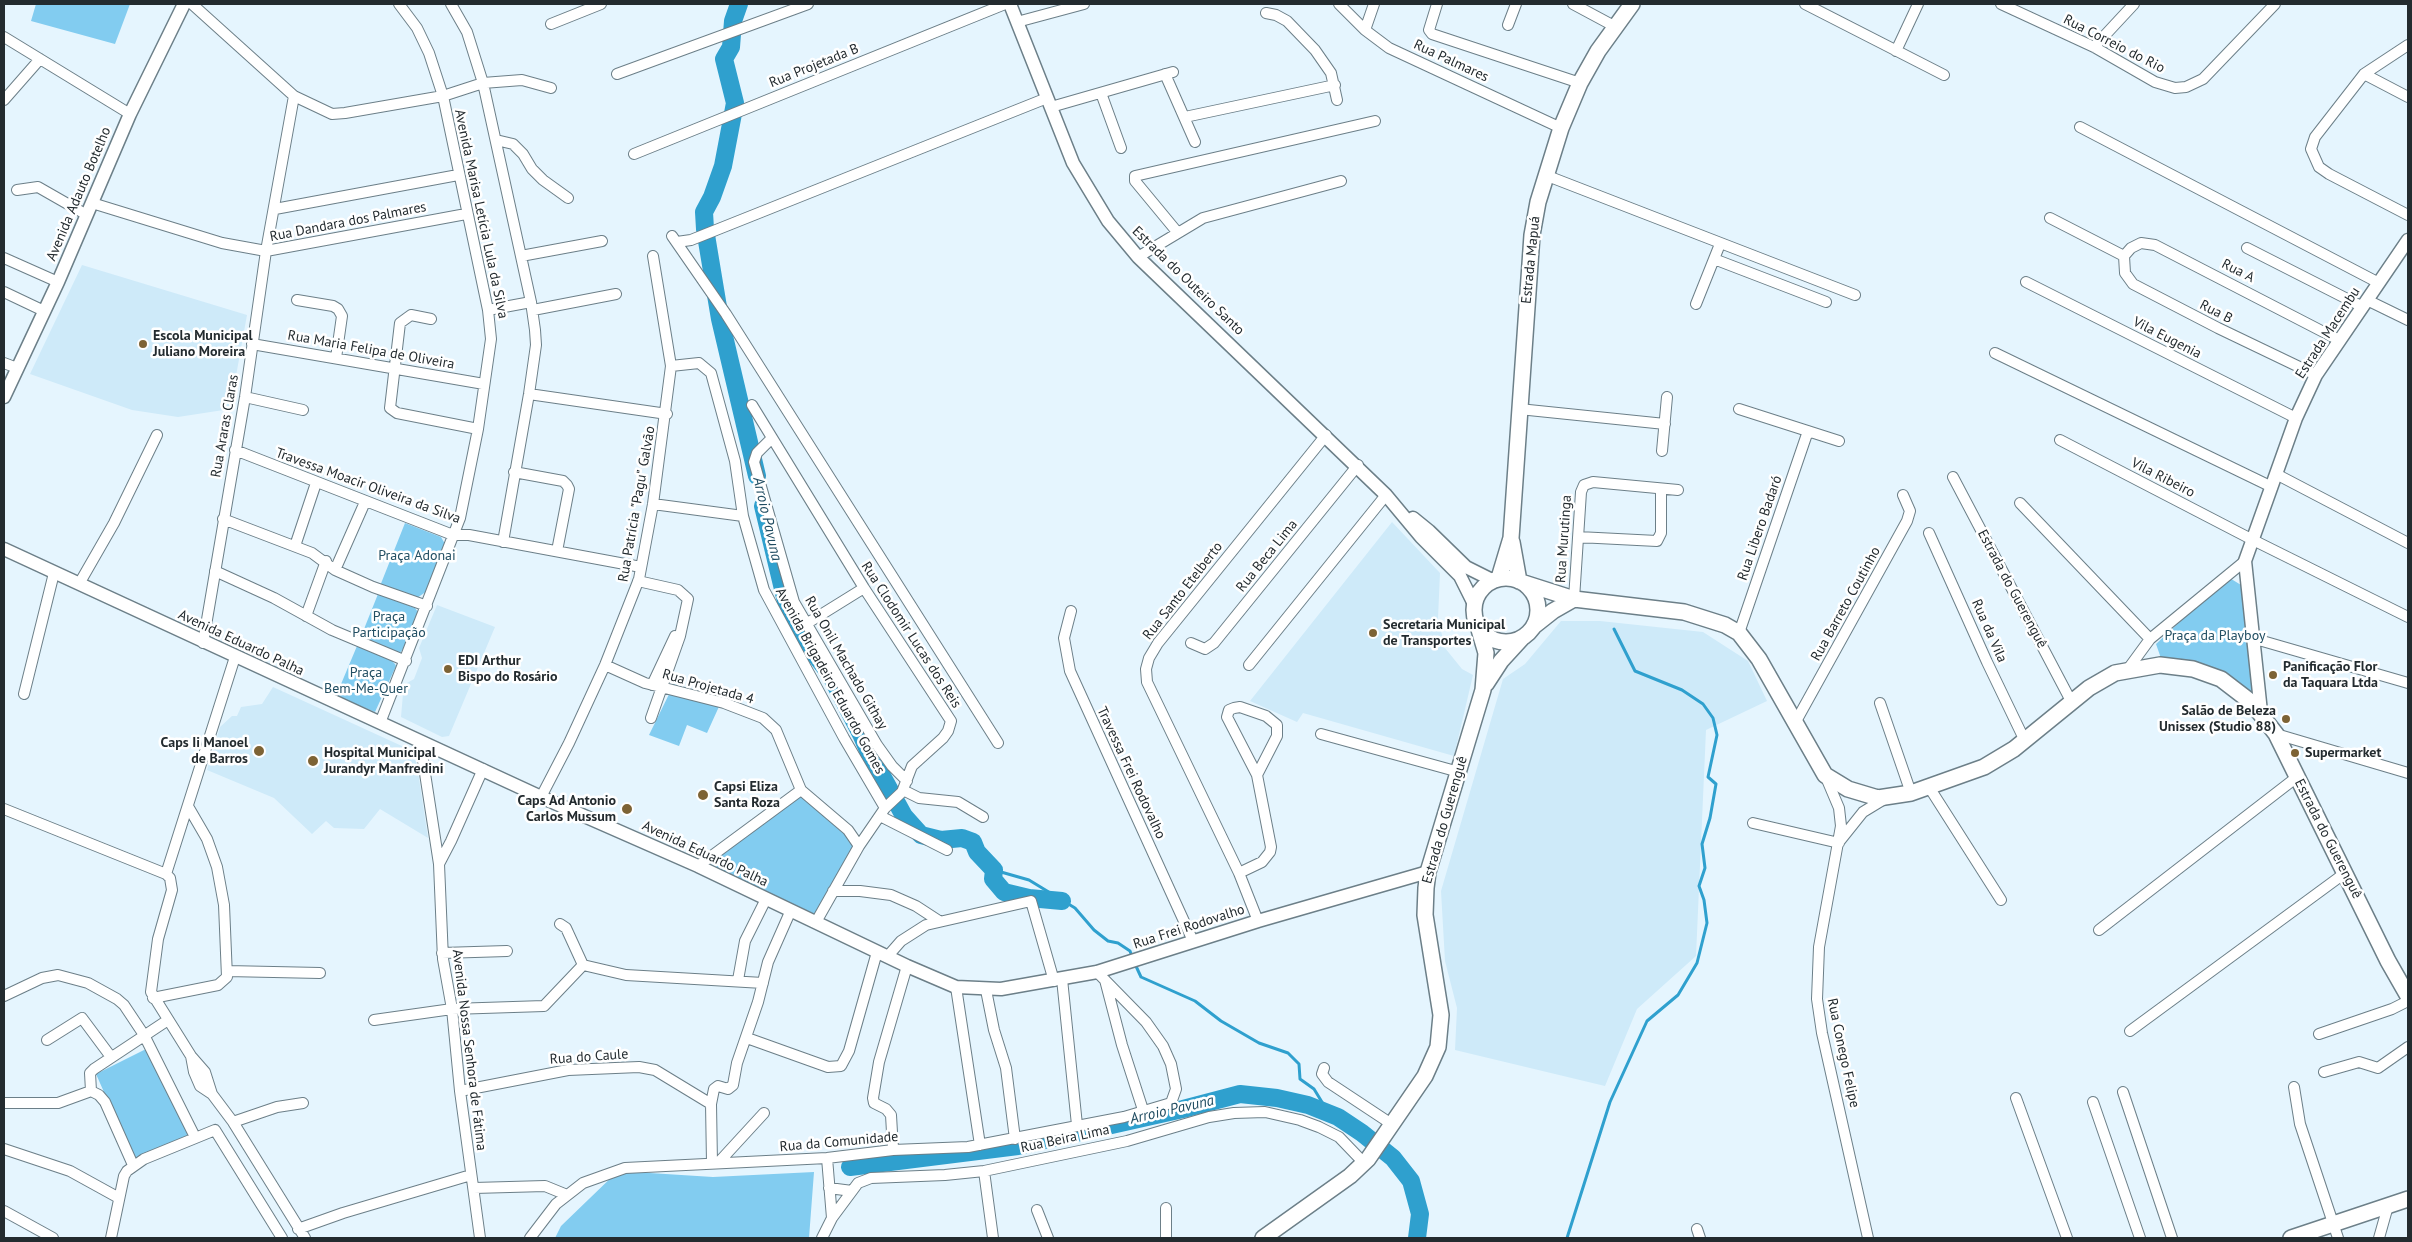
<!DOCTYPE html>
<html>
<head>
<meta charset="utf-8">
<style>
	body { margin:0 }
	#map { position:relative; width:2412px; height:1242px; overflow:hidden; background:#e5f5fe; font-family:"PT Sans",sans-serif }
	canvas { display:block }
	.frame { position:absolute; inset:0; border:5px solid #232b2f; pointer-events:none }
</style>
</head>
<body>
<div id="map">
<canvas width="2412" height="1242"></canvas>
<div class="frame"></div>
</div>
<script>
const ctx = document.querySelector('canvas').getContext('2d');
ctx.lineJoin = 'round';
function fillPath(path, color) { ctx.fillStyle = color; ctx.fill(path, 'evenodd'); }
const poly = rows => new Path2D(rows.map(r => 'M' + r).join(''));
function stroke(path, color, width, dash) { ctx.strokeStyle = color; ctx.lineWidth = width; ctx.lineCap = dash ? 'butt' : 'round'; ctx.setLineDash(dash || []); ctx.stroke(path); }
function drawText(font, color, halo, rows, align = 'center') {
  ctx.font = font + ' "PT Sans",sans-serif'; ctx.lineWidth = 5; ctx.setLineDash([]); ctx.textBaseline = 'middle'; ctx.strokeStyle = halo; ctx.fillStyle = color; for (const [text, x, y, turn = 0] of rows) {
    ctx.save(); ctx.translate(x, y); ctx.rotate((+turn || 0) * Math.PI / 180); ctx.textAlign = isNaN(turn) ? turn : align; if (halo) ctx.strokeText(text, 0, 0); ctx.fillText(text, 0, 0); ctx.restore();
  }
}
fillPath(poly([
	[82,265,247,315,230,409,178,417,132,410,30,374],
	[1392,522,1440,573,1438,618,1445,648,1462,669,1473,675,1454,756,1303,713,1297,722,1250,701],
	[437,605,495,627,449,736,442,737,401,717,403,694,407,683,414,679,422,658,419,648],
	[1561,621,1600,621,1703,632,1748,661,1767,701,1706,730,1696,956,1637,1009,1605,1086,1455,1050,1457,1008,1445,961,1441,891,1503,679,1525,664],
	[273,687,415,752,428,838,380,809,364,829,334,828,326,821,312,834,274,798,207,770,220,727,232,716,237,716,241,707,262,704]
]), '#ceeaf9');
fillPath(poly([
	[36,4,130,4,115,44,31,21],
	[405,523,441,537,445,544,427,591,417,598,380,586],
	[2228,577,2241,585,2245,591,2257,703,2250,695,2163,664,2156,644],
	[378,594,415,608,418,612,403,649,399,654,360,639],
	[357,646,391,660,395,664,396,666,375,712,336,696],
	[674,684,722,700,707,733,687,725,679,746,649,735],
	[801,790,863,840,814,917,705,865],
	[146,1049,188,1135,134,1160,96,1074],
	[618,1171,713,1177,814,1172,809,1238,555,1238,561,1226]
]), '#82ccf0');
stroke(poly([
	[994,870,1029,880,1075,908,1094,930,1108,941,1118,943,1130,951,1133,959],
	[1135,964,1141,977,1195,1001,1221,1021,1259,1043,1288,1053,1299,1064,1300,1079,1314,1089,1325,1107,1338,1117],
	[1567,1238,1610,1102,1647,1021,1678,995,1697,963,1707,923,1704,900,1699,886,1705,868,1702,844,1710,818,1716,784,1708,777,1717,735,1713,718,1703,704,1682,690,1635,671,1614,629]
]), '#2fa0ce', 3);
stroke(poly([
	[739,4,733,21,731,47,724,59,735,103,723,166,712,197,704,212,705,229,720,319,757,476],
	[763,506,788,610,813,652,830,674,861,734,870,755,870,762,881,774,904,816,921,835,941,840,962,838,973,842,977,852,994,870,993,879,1004,892,1029,898,1062,901],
	[850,1167,1018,1146,1183,1109,1240,1094,1277,1098,1308,1105,1338,1117,1362,1133,1393,1158,1411,1181,1420,1214,1417,1238]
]), '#2fa0ce', 18);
const minor = poly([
	[192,4,294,96,332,114,345,113,443,96,483,83,522,80,551,88],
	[451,4,467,32,483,83,531,302,535,330,536,345,529,394,503,542],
	[1339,4,1365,30,1389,48,1561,128],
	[1437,4,1429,30,1432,34,1580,83],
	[1573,4,1614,26],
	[1805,4,1944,75],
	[2001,4,2094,47,2155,82,2175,88,2186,87,2203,79,2275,4],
	[1266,13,1276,15,1287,21,1315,50,1331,73,1337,100],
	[1017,22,1084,4],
	[551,24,601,4],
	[1508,25,1516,4],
	[1365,30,1374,4],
	[4,37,130,114],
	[2408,45,2364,74,2315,137,2311,149,2319,167,2329,174,2408,215],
	[2094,47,2134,4],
	[1896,51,1918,4],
	[617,74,808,4],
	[1165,74,1195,142],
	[2364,74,2408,97],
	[1101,93,1121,148],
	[4,100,40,59],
	[1051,107,1173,72],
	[1185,117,1335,85],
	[2080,127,2379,283],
	[496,140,513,144,523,154,532,169,543,180,568,198],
	[634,154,1005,4],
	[1545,175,1855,295],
	[17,190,38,187,87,215],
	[92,203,222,243,266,251,466,214],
	[275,209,458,175],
	[2050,218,2124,256],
	[1178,233,1135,181,1135,176,1375,121],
	[672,236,726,314,998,743],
	[677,242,691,240,1047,98],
	[2247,248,2363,307],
	[521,256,602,241],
	[2124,256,2131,248,2141,243,2155,245,2339,340],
	[2124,256,2125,273,2133,284,2218,328,2316,375],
	[1138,257,1203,218,1341,181],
	[4,258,58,282],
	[1714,259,1826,302],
	[2026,282,2296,418],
	[4,292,44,311],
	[297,300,333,306,338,309,342,316,336,358],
	[2367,300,2408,320],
	[1696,304,1720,244],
	[488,310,531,302],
	[533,310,616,294],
	[431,319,411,315,400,323,390,408,397,413,478,429],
	[252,344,484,384],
	[1995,353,2272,487],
	[4,363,17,368],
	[671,366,699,363,711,373,735,461,743,516,764,590,844,738,885,808],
	[529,394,667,414],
	[245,397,303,410],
	[752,405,864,588,951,721,948,731,943,738,912,766,902,792,885,808,859,846,816,922],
	[1519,409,1665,424],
	[1739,409,1839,441],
	[771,439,757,453,754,462,794,602,877,745,892,766,907,781],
	[2060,440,2253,540,2408,617],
	[235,450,453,535,469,535,641,567],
	[1662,451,1667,397],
	[514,472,563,481,567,485,569,489,557,551],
	[2276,474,2408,543],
	[1953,477,2071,701],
	[2020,503,2150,639],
	[653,504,743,516],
	[223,519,312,553,335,570,373,587,427,606],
	[1929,533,1987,662,2025,741],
	[1578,537,1657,541,1661,533,1661,489],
	[295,546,316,483],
	[335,570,365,502],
	[215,571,274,598,332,630,406,661],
	[638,581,678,590,688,599,680,636,651,718],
	[79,584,114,523,157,435],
	[1574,599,1581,492,1584,485,1593,482,1678,490],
	[1071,611,1064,638,1070,671,1193,941],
	[306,616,326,561],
	[806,624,864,588],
	[1739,633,1808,431],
	[2252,638,2408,683],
	[203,643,245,397,266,251,294,96],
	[1191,643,1205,649,1214,643,1358,465],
	[605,665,645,683,724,703,763,718,776,730,801,790,848,830,859,846],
	[1249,665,1386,495],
	[2128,669,2150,639,2245,561],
	[652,685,675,636],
	[24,694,54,573],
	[1880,703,1911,793],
	[380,723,460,518,478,429,491,339,488,310,443,96,429,53,417,28,399,4],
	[1795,723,1907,521,1910,511,1903,495],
	[1321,734,1459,772],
	[2276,734,2408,773],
	[420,741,439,864,443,959,452,1009,460,1091,480,1238],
	[1825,775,1839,808,1841,826,1819,947,1817,999,1822,1033,1868,1238],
	[1929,787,2001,900],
	[903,790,919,798,958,802,983,817],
	[541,797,569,743,605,665,639,579,653,504,671,366,653,256],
	[4,809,166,874,235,657],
	[880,816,947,850],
	[1753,823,1839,843],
	[1839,842,1863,812,1886,798],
	[439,864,451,841,483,769],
	[698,866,801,790],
	[1239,873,1262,862,1270,852,1271,847,1257,775,1227,717,1229,710,1234,708,1240,707,1266,716,1277,725,1277,736,1257,775],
	[166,874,170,878,172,890,158,939,151,992,191,1056,205,1072,212,1094],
	[833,891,860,891,891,895,916,906,939,921],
	[1258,921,1239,873,1147,682,1146,669,1149,658,1158,643,1326,435],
	[560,924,566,928,583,965],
	[2099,930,2297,777],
	[442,953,507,951],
	[887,957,901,941,926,925,1031,901,1054,981],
	[227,971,320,973],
	[1062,979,1077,1125],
	[738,980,745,941,766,899],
	[1105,980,1122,1045,1144,1113],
	[956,987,980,1145],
	[986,990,994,1030,1006,1068,1015,1139],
	[4,996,42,978,58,975,88,983,117,999,124,1005,144,1035,195,1137],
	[153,998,218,985,227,977,224,905,217,867,207,839,189,808],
	[374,1020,452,1009,544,1006,583,965,626,975,763,983],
	[2130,1031,2345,873],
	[2319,1034,2392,1009,2408,1001],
	[747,1038,828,1067,841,1066,849,1051,877,952],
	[47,1040,82,1018,111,1057],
	[191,1056,194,1072,200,1086,212,1094,233,1122,305,1238],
	[1324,1068,1322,1074,1328,1082,1393,1125],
	[2324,1072,2359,1062,2378,1068,2408,1047],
	[2294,1087,2300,1124,2338,1238],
	[91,1091,90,1073,94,1069,168,1020],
	[91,1091,99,1095,105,1102,133,1165],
	[460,1091,568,1070,639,1067,655,1070,711,1104],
	[2123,1092,2172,1238],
	[2016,1098,2067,1238],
	[2093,1102,2140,1238],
	[4,1103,58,1103,91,1091],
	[233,1122,277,1107,303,1103],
	[4,1149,70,1171,119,1198],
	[893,1150,891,1115,886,1109,874,1103,873,1098,879,1062,907,966],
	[719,1162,764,1113],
	[712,1163,711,1104,714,1089,718,1086,728,1089,733,1085,737,1063,758,1002,768,962,791,910],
	[984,1171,993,1238],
	[474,1188,545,1186,567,1195],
	[829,1188,852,1191],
	[1166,1208,1166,1238],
	[1037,1210,1048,1238],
	[4,1211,53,1238],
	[832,1218,858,1183,871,1178,945,1175,984,1171,1127,1141,1209,1117,1234,1113,1265,1112,1300,1120,1319,1127,1339,1137,1364,1163],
	[298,1229,343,1213,471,1175],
	[1697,1229,1700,1238],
	[111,1238,124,1176,127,1171,144,1159,215,1130,282,1238],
	[530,1238,556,1204,583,1183,625,1168,827,1158,893,1150,968,1147,1124,1117,1171,1103,1176,1089,1171,1064,1163,1046,1146,1022,1097,972],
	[822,1238,832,1218,827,1158],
	[2379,1238,2388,1206]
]);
const tertiary = poly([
	[1010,4,1073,163,1108,221,1138,257,1386,495,1421,537,1460,576,1474,604],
	[4,397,58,282,130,114,184,4],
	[1413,518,1429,531,1466,567,1492,580],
	[4,549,541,797,698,866,907,966,956,987,1001,989,1097,972,1258,921,1428,872],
	[2261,712,2245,561,2296,418,2316,375,2408,240]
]);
const secondary = poly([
	[1512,542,1519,581],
	'1474 610a32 32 0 1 1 64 0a32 32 0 1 1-64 0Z',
	[1499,578,1511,538,1532,235,1538,202,1561,128,1580,83,1598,51,1632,4],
	[1524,583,1574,599,1684,612,1725,625,1739,633,1759,659,1825,775,1848,789,1878,798,1911,793,1984,767,2014,749,2089,688,2115,673,2160,665,2193,669,2221,679,2251,702,2276,734,2388,961,2408,996],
	[1534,626,1553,611,1574,599],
	[1486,684,1501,661,1523,637],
	[1263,1238,1350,1176,1368,1159,1425,1076,1438,1047,1441,1015,1425,915,1426,888,1428,872,1483,690,1486,653,1478,626],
	[2291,1238,2408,1199]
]);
stroke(minor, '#6c7f88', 12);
stroke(tertiary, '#6c7f88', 15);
stroke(secondary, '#6c7f88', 18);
stroke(minor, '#fff', 10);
stroke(tertiary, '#fff', 12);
stroke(secondary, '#fff', 15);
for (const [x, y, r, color] of [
	[143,344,5,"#7d6335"],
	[1373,633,5,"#7d6335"],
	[448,669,5,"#7d6335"],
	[2273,675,5,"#7d6335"],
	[2286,719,5,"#7d6335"],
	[259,751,6,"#7d6335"],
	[2295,753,5,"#7d6335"],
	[313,761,6,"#7d6335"],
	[703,795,6,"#7d6335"],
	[627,809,6,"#7d6335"]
]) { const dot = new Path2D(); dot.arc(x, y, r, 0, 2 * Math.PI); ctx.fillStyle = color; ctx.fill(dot); stroke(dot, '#fff', 2); }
drawText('14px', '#232b2f', '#fff', [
	["Rua Correio do Rio",2114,44,27],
	["Rua Palmares",1451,61,25],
	["Rua Projetada B",814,66,-22],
	["Avenida Adauto Botelho",79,194,-67],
	["Avenida Marisa Letícia Lula da Silva",481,214,78],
	["Rua Dandara dos Palmares",348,222,-11],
	["Estrada Mapuá",1531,260,-84],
	["Rua A",2238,271,27],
	["Estrada do Outeiro Santo",1188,281,44],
	["Rua B",2216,312,27],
	["Estrada Macembu",2328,333,-57],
	["Vila Eugenia",2167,338,27],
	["Rua Maria Felipa de Oliveira",371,350,10],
	["Rua Araras Claras",225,426,-80],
	["Vila Ribeiro",2163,478,27],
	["Travessa Moacir Oliveira da Silva",368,486,20],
	["Rua Patrícia \"Pagu\" Galvão",637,504,-80],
	["Rua Libero Badaró",1760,528,-71],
	["Rua Murutinga",1564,539,-86],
	["Rua Beca Lima",1267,556,-51],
	["Estrada do Guerenguê",2012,589,62],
	["Rua Santo Etelberto",1183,591,-52],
	["Rua Barreto Coutinho",1846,604,-61],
	["Rua da Vila",1989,631,66],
	["Rua Clodomir Lucas dos Reis",911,635,57],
	["Avenida Eduardo Palha",241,643,25],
	["Rua Onil Machado Githay",846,663,60],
	["Avenida Brigadeiro Eduardo Gomes",830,681,61],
	["Rua Projetada 4",708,687,16],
	["Travessa Frei Rodovalho",1131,773,65],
	["Estrada do Guerenguê",1445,820,-74],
	["Estrada do Guerenguê",2328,839,63],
	["Avenida Eduardo Palha",705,854,25],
	["Rua Frei Rodovalho",1189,927,-18],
	["Avenida Nossa Senhora de Fátima",469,1050,83],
	["Rua Conego Felipe",1843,1053,78],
	["Rua do Caule",589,1057,-4],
	["Rua Beira Lima",1065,1139,-12],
	["Rua da Comunidade",839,1142,-5]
]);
drawText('bold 14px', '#232b2f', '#fff', [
	["Escola Municipal",153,336],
	["Juliano Moreira",153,352],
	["Secretaria Municipal",1383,625],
	["de Transportes",1383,641],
	["EDI Arthur",458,661],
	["Bispo do Rosário",458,677],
	["Panificação Flor",2283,667],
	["da Taquara Ltda",2283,683],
	["Salão de Beleza",2276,711,"right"],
	["Unissex (Studio 88)",2276,727,"right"],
	["Caps Ii Manoel",248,743,"right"],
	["de Barros",248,759,"right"],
	["Hospital Municipal",324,753],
	["Jurandyr Manfredini",324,769],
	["Supermarket",2305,753],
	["Capsi Eliza",714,787],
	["Santa Roza",714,803],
	["Caps Ad Antonio",616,801,"right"],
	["Carlos Mussum",616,817,"right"]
], 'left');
drawText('14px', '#224f63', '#fff', [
	["Praça Adonai",417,556],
	["Praça",389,617],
	["Participação",389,633],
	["Praça da Playboy",2215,636],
	["Praça",366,673],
	["Bem-Me-Quer",366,689]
]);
drawText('italic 15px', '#214d62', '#fff', [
	["Arroio Pavuna",767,519,77],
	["Arroio Pavuna",1172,1110,-13]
]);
</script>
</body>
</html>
